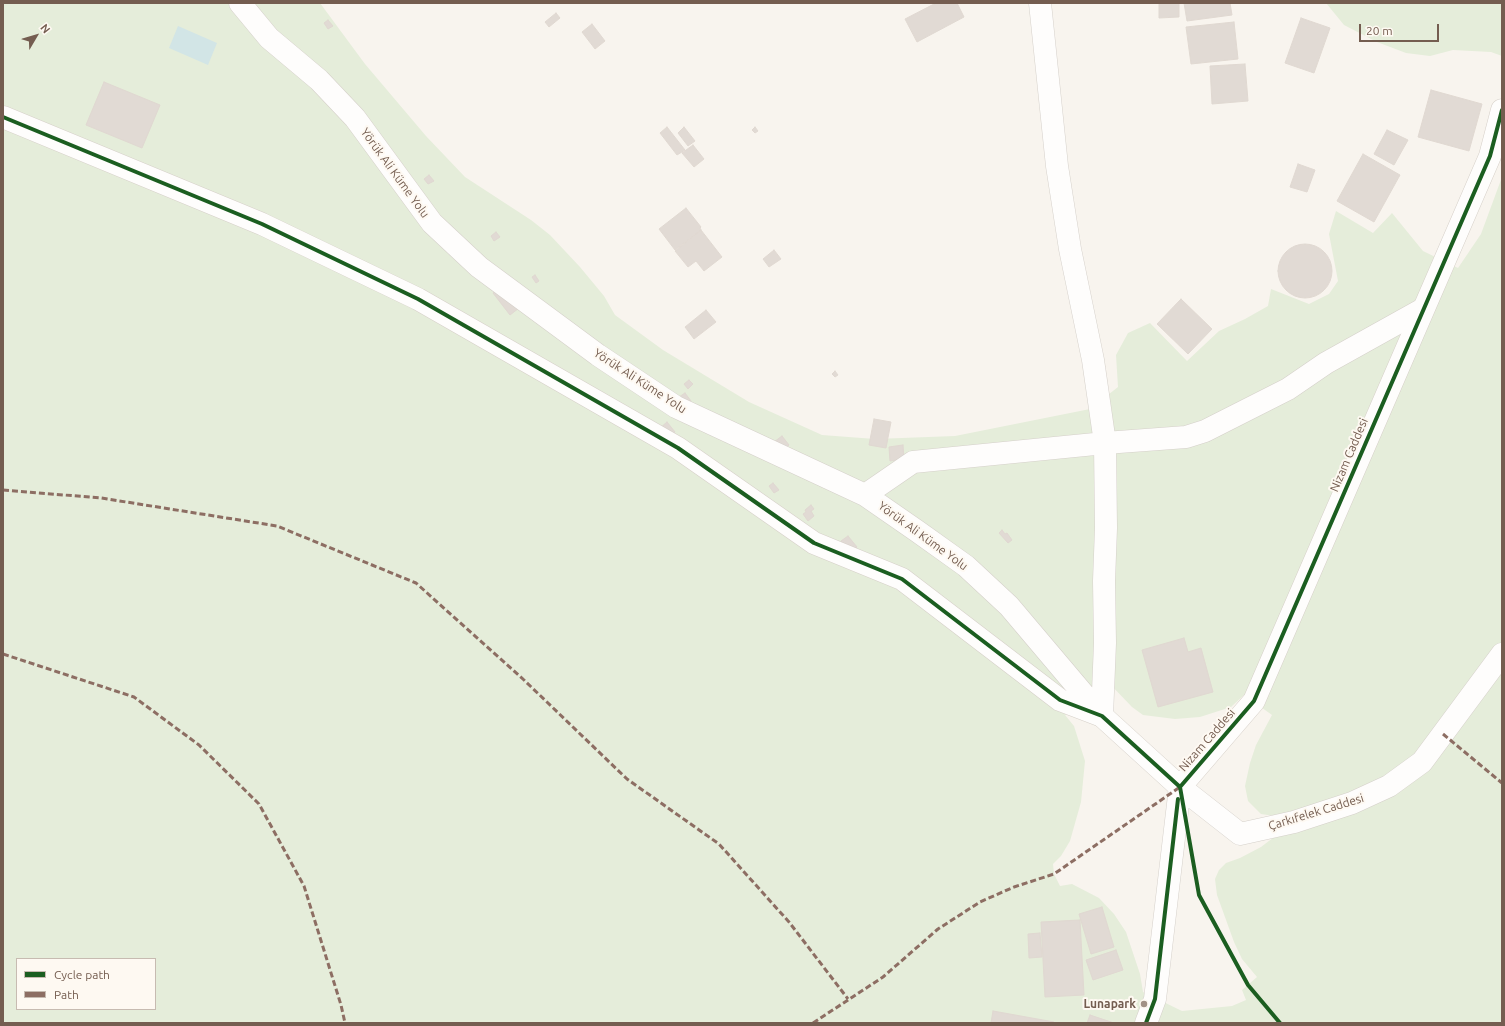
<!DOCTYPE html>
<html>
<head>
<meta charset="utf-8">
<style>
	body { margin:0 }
	#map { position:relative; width:1505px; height:1026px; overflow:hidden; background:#f8f4ee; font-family:Ubuntu,sans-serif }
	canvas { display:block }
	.frame { position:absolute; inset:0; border:4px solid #745d50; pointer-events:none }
	.legend { position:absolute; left:16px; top:958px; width:140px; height:52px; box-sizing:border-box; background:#fef9f2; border:1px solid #c7bbb1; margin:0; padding:5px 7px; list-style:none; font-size:12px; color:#745d50 }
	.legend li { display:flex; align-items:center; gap:8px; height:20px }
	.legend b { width:20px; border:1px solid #c7bbb1 }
	.north { position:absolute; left:16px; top:16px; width:40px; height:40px; -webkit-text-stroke:3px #fef9f2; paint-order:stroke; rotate:52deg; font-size:11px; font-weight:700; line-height:16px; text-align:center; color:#745d50 }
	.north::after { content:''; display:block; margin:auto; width:14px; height:18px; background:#745d50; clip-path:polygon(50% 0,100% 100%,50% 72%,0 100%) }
	.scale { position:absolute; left:1359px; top:24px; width:80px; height:18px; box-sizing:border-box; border:2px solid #745d50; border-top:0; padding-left:5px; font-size:12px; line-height:14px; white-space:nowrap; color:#745d50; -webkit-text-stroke:3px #fef9f2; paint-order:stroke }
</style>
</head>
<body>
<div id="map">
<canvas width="1505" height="1026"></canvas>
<div class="frame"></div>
<ul class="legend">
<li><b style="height:5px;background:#1b5e20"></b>Cycle path</li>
<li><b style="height:5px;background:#8d6e63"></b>Path</li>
</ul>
<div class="north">N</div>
<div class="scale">20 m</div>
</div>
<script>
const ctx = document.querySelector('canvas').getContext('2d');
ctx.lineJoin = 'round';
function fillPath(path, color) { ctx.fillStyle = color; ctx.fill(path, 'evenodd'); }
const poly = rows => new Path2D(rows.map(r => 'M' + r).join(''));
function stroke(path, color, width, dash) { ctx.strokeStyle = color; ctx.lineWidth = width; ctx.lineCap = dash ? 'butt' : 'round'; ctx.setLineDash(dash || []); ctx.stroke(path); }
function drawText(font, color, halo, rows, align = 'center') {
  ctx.font = font + ' Ubuntu,sans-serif'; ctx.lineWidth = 4; ctx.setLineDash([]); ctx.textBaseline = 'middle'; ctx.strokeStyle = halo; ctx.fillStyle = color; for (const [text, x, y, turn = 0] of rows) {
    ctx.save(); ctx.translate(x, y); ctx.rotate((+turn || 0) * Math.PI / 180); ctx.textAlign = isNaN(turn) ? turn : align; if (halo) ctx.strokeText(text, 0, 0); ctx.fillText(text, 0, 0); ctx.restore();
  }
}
fillPath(poly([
	[3,3,320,3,365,64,426,136,465,177,531,220,550,235,580,267,604,296,615,315,663,350,749,402,822,435,875,439,955,436,1090,409,1118,387,1116,355,1128,333,1150,323,1187,361,1219,331,1245,319,1268,306,1271,289,1309,304,1329,294,1338,281,1329,234,1336,211,1373,233,1392,213,1423,251,1458,268,1481,234,1502,177,1502,1023,3,1023],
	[1107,681,1132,707,1143,715,1175,719,1200,717,1231,707,1244,695,1272,715,1256,745,1250,763,1245,786,1248,801,1261,814,1281,817,1286,828,1261,847,1240,858,1226,863,1219,870,1215,879,1217,895,1234,942,1242,959,1257,977,1242,990,1246,1000,1232,1006,1182,1011,1143,992,1140,974,1126,932,1114,914,1099,898,1072,884,1060,886,1054,874,1053,864,1061,856,1070,841,1081,802,1085,761,1074,726,1065,715],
	[17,959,155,959,155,1009,17,1009],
	[1326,3,1502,3,1502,56,1491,52,1453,50,1430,56,1406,53,1377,42,1344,25]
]), '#e5edda');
fillPath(poly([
	[178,26,217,43,208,65,169,48]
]), '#d2e5e6');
const building = poly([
	[936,3,957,3,964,17,917,42,905,19,936,3],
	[1159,3,1179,3,1179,17,1159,18,1159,3],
	[1184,3,1230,3,1232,15,1187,21,1184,3],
	[556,13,560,18,549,27,545,22,556,13],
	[1301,18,1330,28,1314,73,1285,63,1301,18],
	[328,20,333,26,328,29,324,23,328,20],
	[1234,22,1238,59,1191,64,1186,27,1234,22],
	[592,24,605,41,595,49,582,32,592,24],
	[1245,64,1248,101,1212,104,1210,66,1245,64],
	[104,82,160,105,142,148,86,125,104,82],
	[1431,90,1482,104,1469,151,1418,137,1431,90],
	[667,127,685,150,677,155,660,133,667,127],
	[684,127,695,141,688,146,678,133,684,127],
	[755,127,758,131,755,133,752,130,755,127],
	[1387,130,1408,140,1394,165,1374,154,1387,130],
	[693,145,704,159,694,167,682,153,693,145],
	[1363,154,1400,175,1374,222,1337,201,1363,154],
	[1298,164,1315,170,1307,192,1290,187,1298,164],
	[429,175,434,181,428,184,424,179,429,175],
	[686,208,701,227,700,228,701,230,675,250,659,229,686,208],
	[701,230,722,257,704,271,696,261,688,267,675,251,701,230],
	[496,232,500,237,494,241,491,236,496,232],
	'1278 271a27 27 0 1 1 54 0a27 27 0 1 1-54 0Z',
	[774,250,781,259,769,267,763,259,774,250],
	[535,275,539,281,536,283,532,277,535,275],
	[501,287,519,308,510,315,493,293,501,287],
	[1181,299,1212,329,1188,354,1157,324,1181,299],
	[706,310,716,322,694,339,685,327,706,310],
	[835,371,838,375,835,377,832,374,835,371],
	[689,380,693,384,688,389,684,384,689,380],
	[685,393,691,401,685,406,679,397,685,393],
	[874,419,891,422,886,448,869,445,874,419],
	[667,422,675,432,666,438,659,429,667,422],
	[782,436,789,445,782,451,774,442,782,436],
	[903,445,904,459,890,461,889,447,903,445],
	[773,483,779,490,774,493,769,486,773,483],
	[811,505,814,509,811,511,814,516,808,521,803,514,806,512,805,510,811,505],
	[1002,530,1005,534,1007,533,1012,540,1008,543,999,533,1002,530],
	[848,536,857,547,851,552,841,541,848,536],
	[1184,638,1188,652,1201,648,1213,692,1158,707,1142,650,1184,638],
	[1102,907,1114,947,1091,954,1079,914,1102,907],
	[1080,920,1084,995,1045,997,1041,922,1080,920],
	[1040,933,1042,957,1029,958,1028,934,1040,933],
	[1116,950,1123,970,1093,980,1086,960,1116,950],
	[993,1011,1054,1022,1054,1023,991,1023,993,1011],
	[1090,1015,1114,1023,1087,1023,1090,1015]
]);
fillPath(building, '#e1dad4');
stroke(building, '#e0d8d1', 1);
const street = poly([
	[240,3,269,38,319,80,355,118,432,223,479,267,598,355,676,407,865,495,917,531,966,566,1009,606,1102,716],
	[865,495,913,462,1105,443,1093,360,1070,249,1057,166,1040,3],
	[1102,716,1105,643,1104,581,1106,528,1105,443,1186,437,1205,431,1288,389,1326,363,1423,309],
	[1180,787,1240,834,1294,822,1352,803,1389,786,1422,762,1502,654],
	[1146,1023,1155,999,1180,787]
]);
const secondary = poly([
	[3,117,262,224,418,299,678,448,814,543,902,579,1060,700,1102,716,1180,787,1254,701,1490,156,1502,110]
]);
stroke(street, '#d5d0ca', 23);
stroke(secondary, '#d6d0c9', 23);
stroke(street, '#fefdfc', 22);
stroke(secondary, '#fefdfc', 22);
stroke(poly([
	[3,490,101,498,277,526,416,583,524,680,627,779,719,844,789,922,848,999],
	[3,654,134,697,199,745,259,804,304,886,341,1005,345,1023],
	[1443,734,1502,783],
	[813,1023,883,977,938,929,980,902,1014,887,1054,874,1180,787,1180,789]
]), '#8d6e63', 3, [6, 3]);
stroke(poly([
	[3,117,262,224,418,299,678,448,814,543,902,579,1060,700,1102,716,1180,787],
	[1180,787,1254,701,1490,156,1502,110],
	[1180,787,1199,895,1248,985,1280,1023],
	[1146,1023,1155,999,1178,799]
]), '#1b5e20', 4);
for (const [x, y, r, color] of [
	[1144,1004,4,"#a29287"]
]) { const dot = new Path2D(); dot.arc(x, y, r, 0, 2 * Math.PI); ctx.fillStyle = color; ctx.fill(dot); stroke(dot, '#fef9f2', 1.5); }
drawText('12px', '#745d50', '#fef9f2', [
	["Yörük Ali Küme Yolu",395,173,54],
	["Yörük Ali Küme Yolu",640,381,33],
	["Nizam Caddesi",1349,455,-67],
	["Yörük Ali Küme Yolu",923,536,36],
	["Nizam Caddesi",1207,740,-49],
	["Çarkıfelek Caddesi",1316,812,-17]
]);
drawText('bold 12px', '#745d50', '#fef9f2', [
	["Lunapark",1136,1004]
], 'right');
</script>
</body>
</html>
